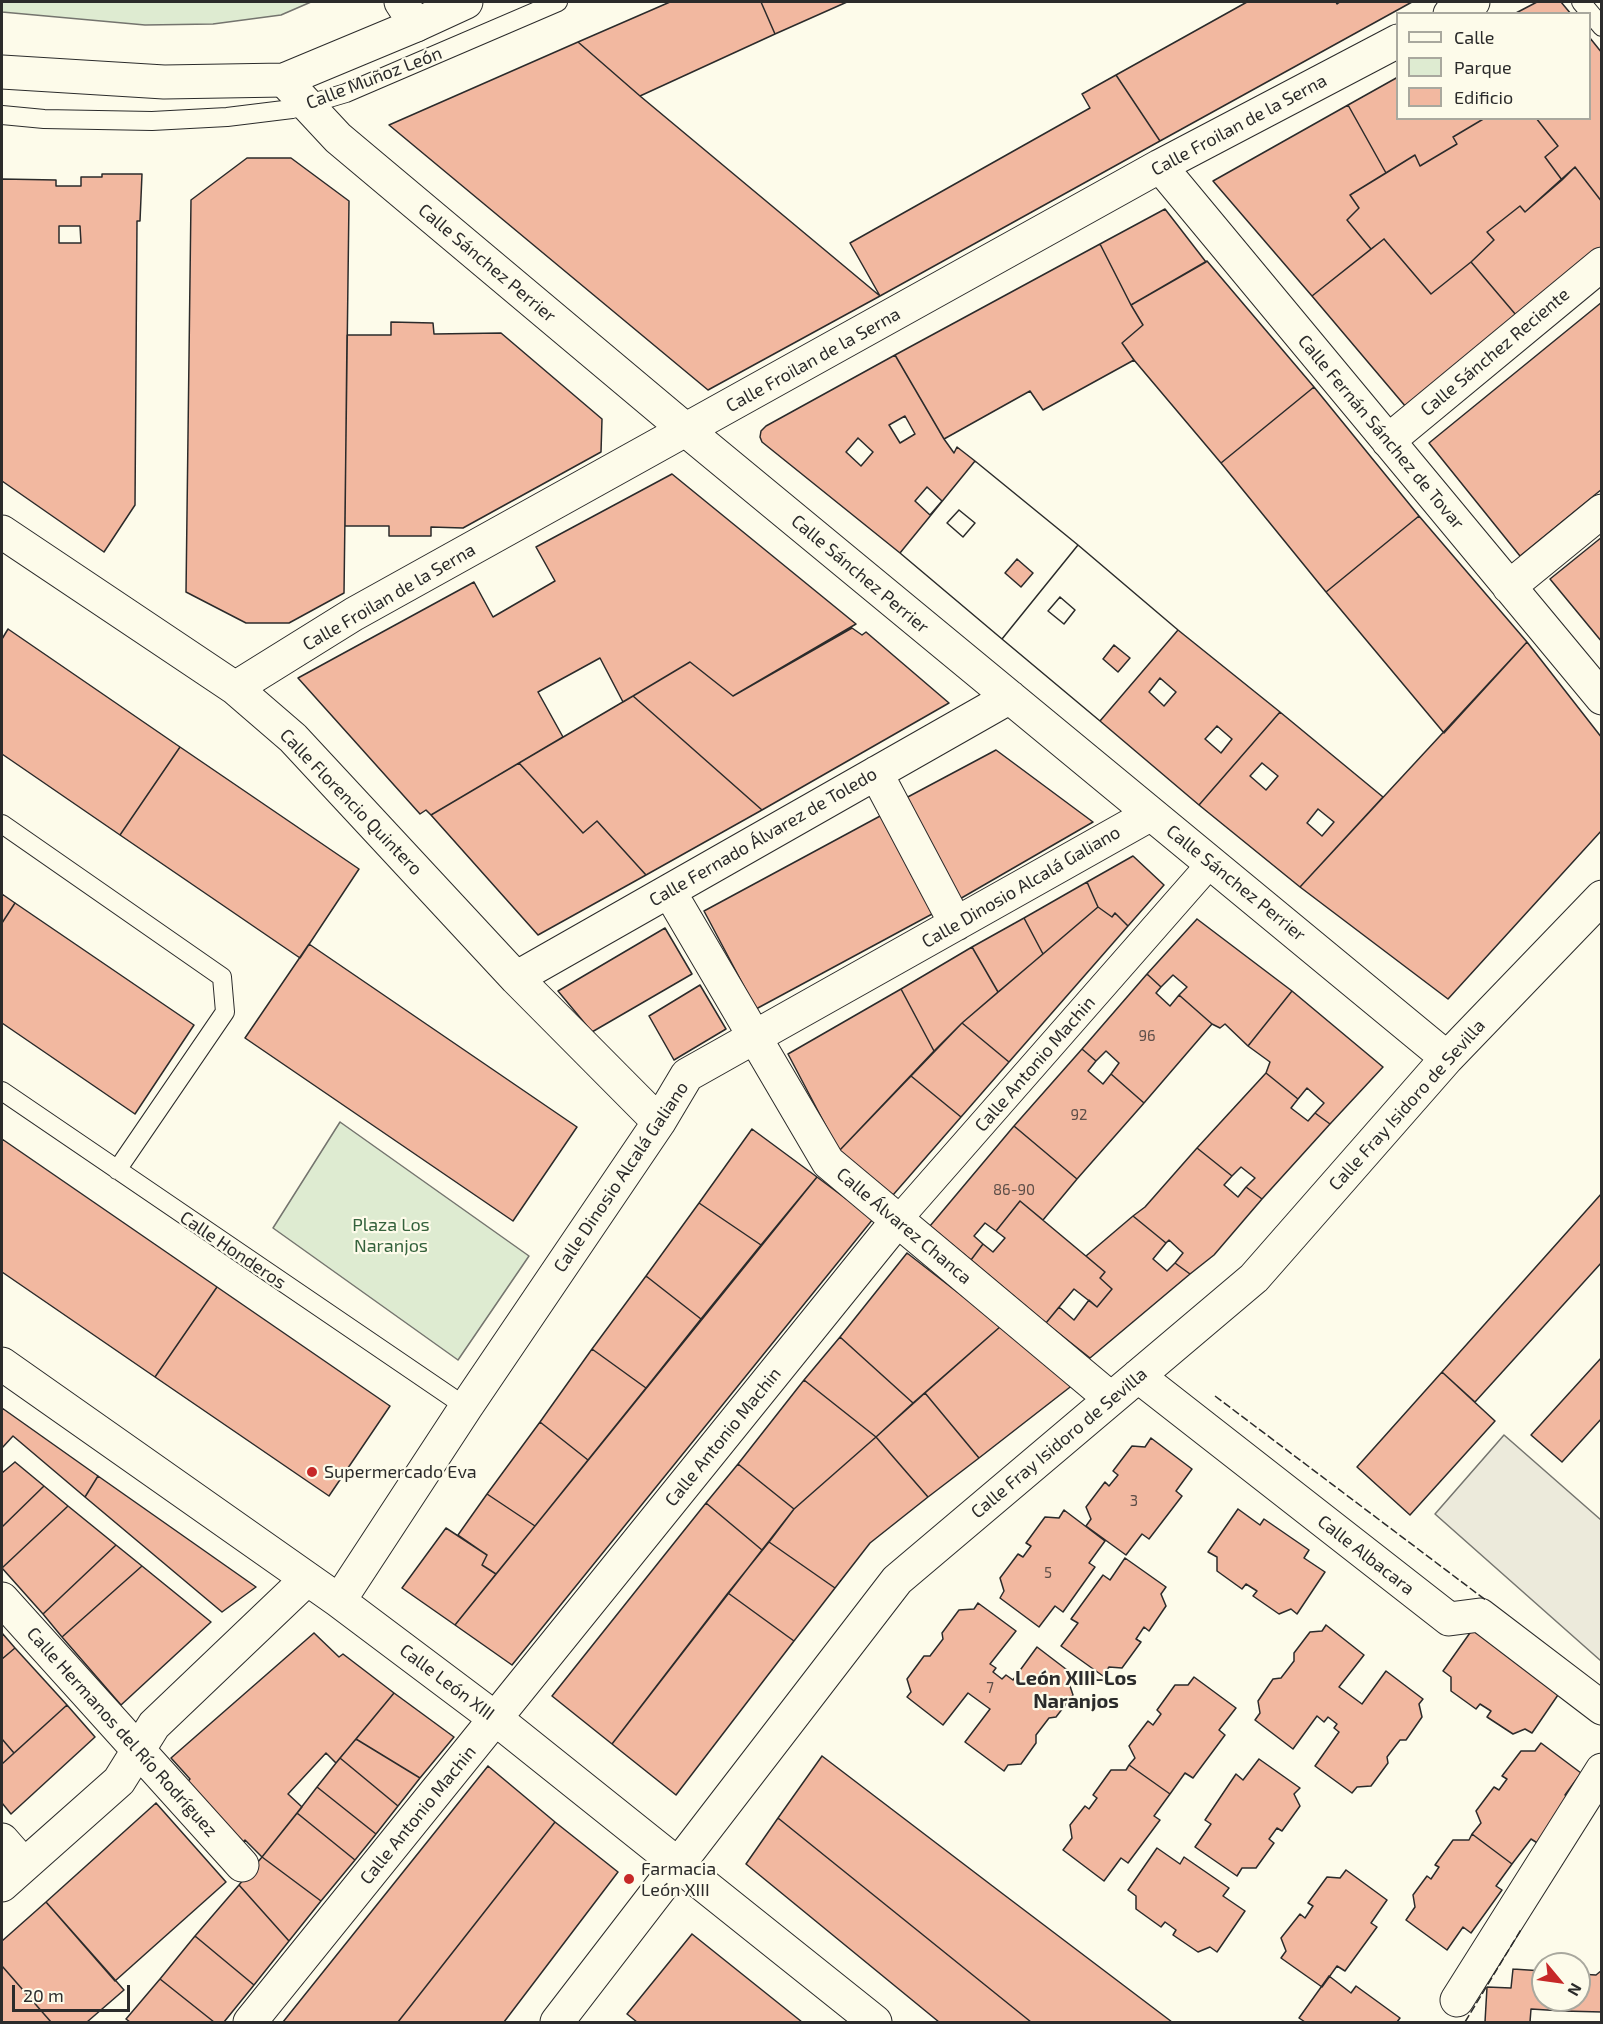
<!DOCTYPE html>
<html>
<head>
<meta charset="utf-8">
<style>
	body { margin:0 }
	#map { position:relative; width:1603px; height:2024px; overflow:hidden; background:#fdfbea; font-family:"Exo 2",sans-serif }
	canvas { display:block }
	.frame { position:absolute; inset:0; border:3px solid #2b2b2b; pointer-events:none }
	.legend { position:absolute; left:1396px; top:12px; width:195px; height:108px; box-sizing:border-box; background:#fdfbea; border:2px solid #a9a89e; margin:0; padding:8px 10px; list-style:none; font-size:18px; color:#2b2b2b }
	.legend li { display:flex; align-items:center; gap:12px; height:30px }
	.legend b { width:30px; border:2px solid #a9a89e }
	.north { position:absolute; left:1531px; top:1952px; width:60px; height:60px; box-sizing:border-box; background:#fdfbea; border:2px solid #a9a89e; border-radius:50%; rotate:119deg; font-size:16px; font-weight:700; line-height:24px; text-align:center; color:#2b2b2b }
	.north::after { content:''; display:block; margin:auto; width:21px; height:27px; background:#c62828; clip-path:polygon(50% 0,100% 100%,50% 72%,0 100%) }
	.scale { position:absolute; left:12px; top:1985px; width:118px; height:27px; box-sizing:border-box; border:3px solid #2b2b2b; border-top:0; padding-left:8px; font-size:18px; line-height:21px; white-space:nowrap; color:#2b2b2b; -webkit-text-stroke:4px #fdfbea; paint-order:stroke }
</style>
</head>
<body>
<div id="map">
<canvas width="1603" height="2024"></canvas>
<div class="frame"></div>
<ul class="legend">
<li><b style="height:8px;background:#fdfbea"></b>Calle</li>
<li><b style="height:16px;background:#deebd1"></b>Parque</li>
<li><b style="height:16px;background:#f2b8a0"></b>Edificio</li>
</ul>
<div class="north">N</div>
<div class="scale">20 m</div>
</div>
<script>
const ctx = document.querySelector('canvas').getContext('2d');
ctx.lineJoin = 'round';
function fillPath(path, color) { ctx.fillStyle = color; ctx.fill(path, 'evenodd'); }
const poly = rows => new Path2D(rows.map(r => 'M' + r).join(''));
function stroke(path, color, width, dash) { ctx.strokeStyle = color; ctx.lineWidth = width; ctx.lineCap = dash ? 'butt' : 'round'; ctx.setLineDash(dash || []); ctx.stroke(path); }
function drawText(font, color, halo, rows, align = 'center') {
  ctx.font = font + ' "Exo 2",sans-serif'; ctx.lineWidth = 4.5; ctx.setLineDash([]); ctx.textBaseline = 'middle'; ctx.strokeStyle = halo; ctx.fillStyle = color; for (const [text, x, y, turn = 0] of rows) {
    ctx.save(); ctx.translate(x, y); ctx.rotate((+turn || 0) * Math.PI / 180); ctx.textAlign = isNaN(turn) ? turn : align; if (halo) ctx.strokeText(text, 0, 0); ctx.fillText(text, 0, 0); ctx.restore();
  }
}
const green = poly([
	[2,2,311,2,281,15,213,24,145,25,2,12,2,2],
	[340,1122,529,1256,458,1360,273,1228,340,1122]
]);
fillPath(green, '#deebd1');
stroke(green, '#74746e', 1.5);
const parking = poly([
	[1504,1435,1601,1520,1601,1661,1435,1514,1504,1435]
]);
fillPath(parking, '#eceadb');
stroke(parking, '#74746e', 1.5);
const building = poly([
	[670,2,761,2,775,34,640,96,578,42,670,2],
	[761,2,847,2,775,34,761,2],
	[1247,2,1336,2,1337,4,1340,2,1412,2,1160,141,1116,75,1247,2],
	[1537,2,1561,2,1571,14,1514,14,1537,2],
	[1590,38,1602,53,1602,202,1575,167,1562,180,1545,157,1558,146,1536,118,1590,118,1590,38],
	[578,42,640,96,880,296,708,390,389,125,578,42],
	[1116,75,1160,141,880,296,850,243,1090,108,1082,94,1116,75],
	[1398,77,1398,118,1485,118,1453,137,1457,144,1420,166,1415,155,1386,173,1348,105,1398,77],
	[1348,105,1386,173,1350,195,1359,208,1347,220,1371,249,1312,296,1213,181,1348,105],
	[1485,118,1536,118,1558,146,1545,157,1562,180,1525,212,1520,206,1487,232,1494,240,1471,262,1431,294,1384,239,1371,249,1347,220,1359,208,1350,195,1415,155,1420,166,1457,144,1453,137,1485,118],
	[247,158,291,158,349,201,344,593,289,623,246,623,186,592,191,200,247,158],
	[1575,167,1602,202,1602,246,1516,315,1471,262,1494,240,1487,232,1520,206,1525,212,1575,167],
	[102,174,142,174,140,221,137,221,135,505,104,552,2,481,2,179,56,180,56,186,81,186,81,177,102,177,102,174],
	[59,226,80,226,81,243,59,243,59,226],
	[1165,209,1206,262,1131,305,1100,244,1165,209],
	[1384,239,1431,294,1471,262,1516,315,1406,407,1312,296,1384,239],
	[1100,244,1131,305,1143,325,1122,343,1134,360,1043,410,1030,391,944,439,895,355,1100,244],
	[1207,261,1314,387,1221,463,1134,360,1122,343,1143,325,1131,305,1207,261],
	[1602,302,1602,489,1520,556,1429,443,1602,302],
	[391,322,433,323,434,334,501,333,602,419,601,452,463,528,431,527,431,536,389,536,389,526,345,526,347,335,391,335,391,322],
	[895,355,944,439,954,453,957,447,975,461,900,553,762,442,760,437,761,431,766,426,895,355],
	[905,416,915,434,900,443,889,425,905,416],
	[858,438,873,452,861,466,846,452,858,438],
	[927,487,942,501,930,515,915,501,927,487],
	[1314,387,1419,516,1326,592,1221,463,1314,387],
	[975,461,1078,545,1002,639,900,553,975,461],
	[959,510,975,523,963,537,947,523,959,510],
	[1017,559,1033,573,1021,587,1005,573,1017,559],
	[975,461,1078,545,1002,639,900,553,975,461],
	[959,510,975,523,963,537,947,523,959,510],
	[672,474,856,624,733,696,690,662,623,702,600,658,538,692,563,737,431,815,426,810,420,814,298,678,474,582,493,617,555,581,536,547,672,474],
	[1419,516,1527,642,1444,733,1326,592,1419,516],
	[1602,537,1602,642,1550,579,1602,537],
	[1078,545,1178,630,1100,721,1002,639,1078,545],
	[1060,597,1075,610,1064,624,1048,611,1060,597],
	[1114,645,1130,658,1118,672,1103,659,1114,645],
	[1078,545,1178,630,1100,721,1002,639,1078,545],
	[1060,597,1075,610,1064,624,1048,611,1060,597],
	[852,628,862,635,866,632,949,703,762,810,633,696,690,662,733,696,852,628],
	[8,629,180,747,120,835,2,754,2,639,8,629],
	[1178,630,1280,712,1199,805,1100,721,1178,630],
	[1160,678,1176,692,1164,706,1149,692,1160,678],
	[1217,726,1232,739,1221,753,1205,739,1217,726],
	[1527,642,1602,738,1602,830,1448,999,1300,887,1527,642],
	[633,696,762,810,646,875,597,821,583,833,519,763,633,696],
	[1280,712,1383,797,1300,887,1199,805,1280,712],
	[1262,763,1278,776,1266,790,1250,776,1262,763],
	[1318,809,1334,822,1322,836,1307,823,1318,809],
	[180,747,359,869,300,958,120,835,180,747],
	[996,750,1093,822,958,900,904,799,996,750],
	[519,763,583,833,597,821,646,875,538,935,431,815,519,763],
	[882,815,934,913,756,1009,704,911,882,815],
	[1133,856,1164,885,1128,926,1115,913,1112,917,1098,907,1087,882,1133,856],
	[1087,882,1098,907,1043,954,1024,918,1087,882],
	[2,894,15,903,2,923,2,894],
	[15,903,194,1025,135,1114,2,1023,2,923,15,903],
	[1098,907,1112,917,1115,913,1128,926,1009,1062,962,1023,1098,907],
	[1024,918,1043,954,998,992,972,947,1024,918],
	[1197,919,1292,991,1248,1046,1225,1024,1220,1028,1212,1024,1179,995,1187,987,1173,975,1161,987,1147,974,1197,919],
	[665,928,692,974,592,1032,558,991,665,928],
	[309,944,577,1127,513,1221,245,1038,309,944],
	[972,947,998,992,962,1023,934,1051,901,989,972,947],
	[1147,974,1161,987,1156,993,1170,1006,1179,995,1212,1024,1144,1103,1111,1074,1119,1063,1106,1051,1096,1061,1082,1049,1147,974],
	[700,985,726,1029,674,1060,649,1016,700,985],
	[901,989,934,1051,839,1151,788,1054,901,989],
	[1292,991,1383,1067,1330,1124,1315,1113,1324,1103,1307,1088,1298,1099,1266,1073,1270,1062,1248,1046,1292,991],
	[962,1023,1009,1062,961,1117,911,1076,962,1023],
	[1082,1049,1096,1061,1088,1071,1103,1084,1111,1074,1144,1103,1077,1179,1014,1126,1082,1049],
	[1266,1073,1298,1099,1291,1108,1308,1121,1315,1113,1330,1124,1262,1199,1246,1187,1255,1178,1241,1167,1232,1176,1197,1148,1266,1073],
	[911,1076,961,1117,893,1195,839,1151,911,1076],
	[1014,1126,1077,1179,1043,1220,1020,1201,996,1231,985,1223,974,1236,983,1244,971,1260,930,1226,1014,1126],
	[752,1129,817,1177,761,1245,699,1203,752,1129],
	[2,1139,217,1287,155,1377,2,1272,2,1139],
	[1197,1148,1232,1176,1224,1185,1238,1197,1246,1187,1262,1199,1214,1255,1190,1274,1175,1263,1183,1253,1169,1240,1166,1243,1133,1216,1145,1207,1197,1148],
	[817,1177,873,1219,512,1665,455,1625,817,1177],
	[1602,1193,1602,1262,1475,1402,1442,1372,1602,1193],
	[1020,1201,1105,1272,1100,1278,1112,1289,1097,1307,1074,1289,1046,1323,971,1260,983,1244,993,1252,1005,1238,996,1231,1020,1201],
	[699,1203,761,1245,701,1319,646,1276,699,1203],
	[1133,1216,1166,1243,1153,1259,1167,1271,1175,1263,1190,1274,1090,1358,1046,1323,1059,1307,1074,1320,1089,1300,1097,1307,1112,1289,1100,1278,1105,1272,1086,1256,1133,1216],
	[907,1253,1001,1326,913,1403,840,1337,907,1253],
	[646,1276,701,1319,646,1388,592,1349,646,1276],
	[217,1287,390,1406,329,1496,155,1377,217,1287],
	[1001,1326,1074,1384,979,1458,925,1393,1001,1326],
	[840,1337,913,1403,876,1437,804,1380,840,1337],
	[592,1349,646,1388,588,1460,540,1422,592,1349],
	[1602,1357,1602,1418,1562,1462,1531,1435,1602,1357],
	[1442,1372,1495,1421,1410,1515,1357,1467,1442,1372],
	[804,1380,876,1437,794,1509,738,1464,804,1380],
	[925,1393,979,1458,928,1497,876,1437,925,1393],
	[2,1408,98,1476,85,1497,13,1436,2,1448,2,1408],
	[540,1422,588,1460,535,1526,487,1494,540,1422],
	[876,1437,928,1497,870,1543,835,1588,769,1542,794,1509,876,1437],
	[1151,1438,1192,1469,1176,1491,1182,1496,1149,1539,1142,1534,1126,1555,1086,1526,1091,1519,1086,1507,1105,1482,1109,1486,1118,1475,1113,1471,1132,1446,1145,1447,1151,1438],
	[15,1462,44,1486,2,1527,2,1473,15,1462],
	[738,1464,794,1509,762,1550,706,1503,738,1464],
	[98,1476,256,1587,222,1612,85,1497,98,1476],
	[44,1486,68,1506,2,1568,2,1527,44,1486],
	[487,1494,535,1526,496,1574,482,1565,487,1555,458,1535,487,1494],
	[706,1503,762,1550,612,1744,552,1696,706,1503],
	[68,1506,116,1545,43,1614,2,1568,68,1506],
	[1238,1509,1260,1525,1264,1519,1309,1550,1304,1558,1325,1572,1297,1614,1291,1609,1279,1614,1253,1596,1257,1591,1246,1584,1242,1589,1217,1571,1217,1557,1208,1552,1238,1509],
	[1064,1510,1105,1541,1089,1563,1095,1567,1063,1612,1055,1606,1039,1627,1000,1598,1004,1591,1000,1578,1018,1554,1023,1557,1031,1546,1026,1543,1045,1517,1059,1518,1064,1510],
	[446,1528,487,1555,482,1565,496,1574,455,1625,402,1588,446,1528],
	[769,1542,835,1588,794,1641,728,1593,769,1542],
	[116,1545,142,1566,62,1637,43,1614,116,1545],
	[1125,1558,1166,1587,1161,1594,1166,1606,1149,1631,1144,1627,1136,1639,1141,1642,1122,1668,1109,1667,1103,1676,1061,1646,1078,1623,1071,1619,1103,1575,1110,1580,1125,1558],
	[142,1566,211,1622,121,1705,62,1637,142,1566],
	[728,1593,794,1641,676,1795,612,1744,728,1593],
	[978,1603,1016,1631,990,1664,996,1668,993,1672,1002,1679,1006,1675,1013,1680,1037,1647,1075,1676,1069,1683,1073,1695,1056,1717,1049,1718,1036,1735,1036,1743,1021,1764,1008,1765,1004,1771,965,1742,990,1709,968,1693,943,1725,907,1697,911,1692,907,1679,924,1656,930,1656,943,1639,942,1633,959,1610,974,1609,978,1603],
	[1326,1625,1364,1655,1339,1687,1362,1704,1386,1671,1423,1699,1419,1704,1422,1717,1406,1740,1400,1740,1387,1757,1388,1763,1371,1786,1357,1787,1352,1793,1315,1766,1339,1732,1334,1728,1337,1724,1328,1717,1324,1722,1317,1716,1293,1749,1255,1720,1260,1713,1258,1701,1273,1679,1281,1678,1294,1661,1294,1653,1310,1632,1322,1631,1326,1625],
	[1472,1630,1560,1692,1532,1733,1525,1729,1513,1734,1487,1717,1491,1711,1480,1704,1476,1709,1451,1691,1451,1677,1443,1671,1472,1630],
	[2,1633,15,1648,2,1659,2,1633],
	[314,1633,339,1657,343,1654,394,1693,336,1763,326,1753,288,1794,302,1807,262,1857,245,1840,241,1844,185,1785,190,1779,171,1758,314,1633],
	[15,1648,67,1705,14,1753,2,1739,2,1659,15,1648],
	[1194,1677,1236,1708,1219,1730,1225,1735,1193,1778,1185,1773,1170,1794,1129,1765,1135,1758,1129,1746,1148,1721,1153,1725,1161,1714,1157,1710,1175,1685,1188,1685,1194,1677],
	[394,1693,454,1737,420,1778,356,1739,394,1693],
	[67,1705,95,1737,11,1814,2,1803,2,1764,67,1705],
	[2,1739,14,1753,2,1764,2,1739],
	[356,1739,420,1778,398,1806,340,1758,356,1739],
	[1541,1743,1581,1773,1565,1795,1571,1800,1539,1844,1531,1839,1512,1864,1472,1834,1481,1823,1476,1811,1494,1787,1499,1790,1507,1779,1502,1776,1521,1751,1535,1751,1541,1743],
	[822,1756,1003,1894,1172,2022,1031,2022,778,1818,822,1756],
	[340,1758,398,1806,376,1834,317,1787,340,1758],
	[1259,1759,1300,1788,1294,1794,1300,1806,1282,1831,1277,1828,1269,1839,1274,1843,1256,1868,1242,1868,1237,1876,1195,1847,1211,1824,1205,1820,1236,1774,1243,1780,1259,1759],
	[1129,1765,1170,1794,1154,1816,1160,1820,1128,1863,1121,1858,1104,1881,1063,1850,1072,1838,1070,1825,1085,1806,1089,1809,1097,1798,1093,1795,1111,1770,1126,1770,1129,1765],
	[488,1766,555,1822,398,2022,283,2022,488,1766],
	[317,1787,376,1834,355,1860,297,1813,317,1787],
	[156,1803,226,1882,115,1981,46,1902,156,1803],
	[297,1813,355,1860,321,1901,262,1857,297,1813],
	[778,1818,1031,2022,939,2022,746,1864,778,1818],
	[555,1822,618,1872,504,2022,398,2022,555,1822],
	[1472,1834,1512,1864,1496,1886,1502,1890,1471,1933,1463,1927,1447,1950,1406,1920,1415,1907,1413,1895,1427,1876,1431,1879,1439,1867,1435,1865,1453,1840,1469,1840,1472,1834],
	[1157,1848,1180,1864,1184,1857,1229,1888,1223,1896,1245,1911,1217,1952,1210,1947,1198,1952,1173,1935,1176,1930,1165,1922,1161,1927,1136,1909,1136,1896,1128,1890,1157,1848],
	[262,1857,321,1901,289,1941,239,1885,262,1857],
	[1346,1870,1387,1900,1371,1923,1377,1927,1345,1971,1337,1966,1322,1987,1281,1958,1286,1951,1281,1938,1300,1914,1305,1918,1313,1906,1308,1903,1327,1877,1340,1878,1346,1870],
	[239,1885,289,1941,254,1985,195,1936,239,1885],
	[46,1902,124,1990,87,2022,51,2022,2,1966,2,1941,46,1902],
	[692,1934,802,2022,637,2022,627,2014,692,1934],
	[195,1936,254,1985,224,2022,214,2022,160,1979,195,1936],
	[2,1966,51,2022,2,2022,2,1966],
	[1513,1969,1543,1971,1543,2000,1563,2000,1563,2011,1531,2009,1530,2022,1485,2022,1487,1987,1511,1988,1513,1969],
	[1602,1970,1602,2012,1563,2011,1563,2000,1579,2000,1579,1974,1596,1975,1602,1970],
	[1329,1976,1351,1993,1356,1986,1400,2018,1397,2022,1305,2022,1299,2018,1329,1976],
	[160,1979,214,2022,130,2022,126,2019,160,1979]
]);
fillPath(building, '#f2b8a0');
stroke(building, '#2b2b2b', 1.5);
const service = poly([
	[1581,2,1602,27],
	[2,115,44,119,152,121,227,117,292,109,346,93,558,2],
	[2,824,222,977,225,1012,117,1170],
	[2,1091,466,1407]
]);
const pedestrian = poly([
	[897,1221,1211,863]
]);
const minor = poly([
	[401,2,416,25],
	[1450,14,1473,2],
	[284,80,338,138,686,430,1447,1058],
	[1160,166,1602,698],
	[1388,441,1602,264],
	[2,532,235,688,293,738,516,978,659,1122],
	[1509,587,1602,511],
	[235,688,354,614,1160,166,1398,41],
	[876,773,956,924],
	[669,891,828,1162,1110,1398],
	[516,978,1010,697],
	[2,1364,339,1601,496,1719,875,2022],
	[1138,1376,1449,1619,1480,1615,1602,1708],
	[2,1599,242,1865],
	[339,1601,466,1407,659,1122,687,1075,1151,814],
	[2,1840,24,1865],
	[2,1885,119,1781,154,1725,307,1579],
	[1457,2000,1602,1770],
	[250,2022,897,1221],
	[557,2022,897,1580,1254,1278,1447,1058,1602,897]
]);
const primary = poly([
	[2,72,164,82,284,80,416,25,466,2]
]);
stroke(service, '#2b2b2b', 20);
stroke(pedestrian, '#2b2b2b', 29);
stroke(minor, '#2b2b2b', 35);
stroke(primary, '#2b2b2b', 35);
stroke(service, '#fdfbea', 18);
stroke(pedestrian, '#fdfbea', 27);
stroke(minor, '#fdfbea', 33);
stroke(primary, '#fdfbea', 33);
stroke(poly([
	[1215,1396,1487,1601],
	[1465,2022,1522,1928]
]), '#2b2b2b', 1.5, [8, 3]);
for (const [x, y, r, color] of [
	[312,1472,6,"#c62828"],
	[629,1879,6,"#c62828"]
]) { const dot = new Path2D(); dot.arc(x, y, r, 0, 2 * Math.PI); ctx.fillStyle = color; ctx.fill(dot); stroke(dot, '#fdfbea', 2); }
drawText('15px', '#5d4e48', null, [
	["96",1147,1036],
	["92",1079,1115],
	["86-90",1014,1190],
	["3",1134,1501],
	["5",1048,1573],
	["7",990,1688]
]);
drawText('18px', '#2b2b2b', '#fdfbea', [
	["Calle Muñoz León",374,78,-21],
	["Calle Froilan de la Serna",1239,125,-28],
	["Calle Sánchez Perrier",487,263,40],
	["Calle Sánchez Reciente",1495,352,-40],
	["Calle Froilan de la Serna",813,360,-29],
	["Calle Fernán Sánchez de Tovar",1381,432,50],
	["Calle Sánchez Perrier",860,574,40],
	["Calle Froilan de la Serna",389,597,-30],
	["Calle Florencio Quintero",351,802,46],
	["Calle Fernado Álvarez de Toledo",763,837,-30],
	["Calle Sánchez Perrier",1236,883,39],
	["Calle Dinosio Alcalá Galiano",1021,887,-30],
	["Calle Antonio Machin",1035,1064,-49],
	["Calle Fray Isidoro de Sevilla",1407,1105,-48],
	["Calle Dinosio Alcalá Galiano",621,1177,-56],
	["Calle Álvarez Chanca",904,1226,40],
	["Calle Honderos",233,1250,34],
	["Calle Antonio Machin",723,1437,-51],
	["Calle Fray Isidoro de Sevilla",1059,1443,-40],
	["Calle Albacara",1366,1555,38],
	["Calle León XIII",447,1682,37],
	["Calle Hermanos del Río Rodríguez",122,1732,48],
	["Calle Antonio Machin",418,1815,-51]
]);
drawText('18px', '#34623c', '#fdfbea', [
	["Plaza Los",391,1225],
	["Naranjos",391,1246]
]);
drawText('18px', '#2b2b2b', '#fdfbea', [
	["Supermercado Eva",324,1472],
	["Farmacia",641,1869],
	["León XIII",641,1890]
], 'left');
drawText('bold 20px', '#2b2b2b', '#fdfbea', [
	["León XIII-Los",1076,1678],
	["Naranjos",1076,1701]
]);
</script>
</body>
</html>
